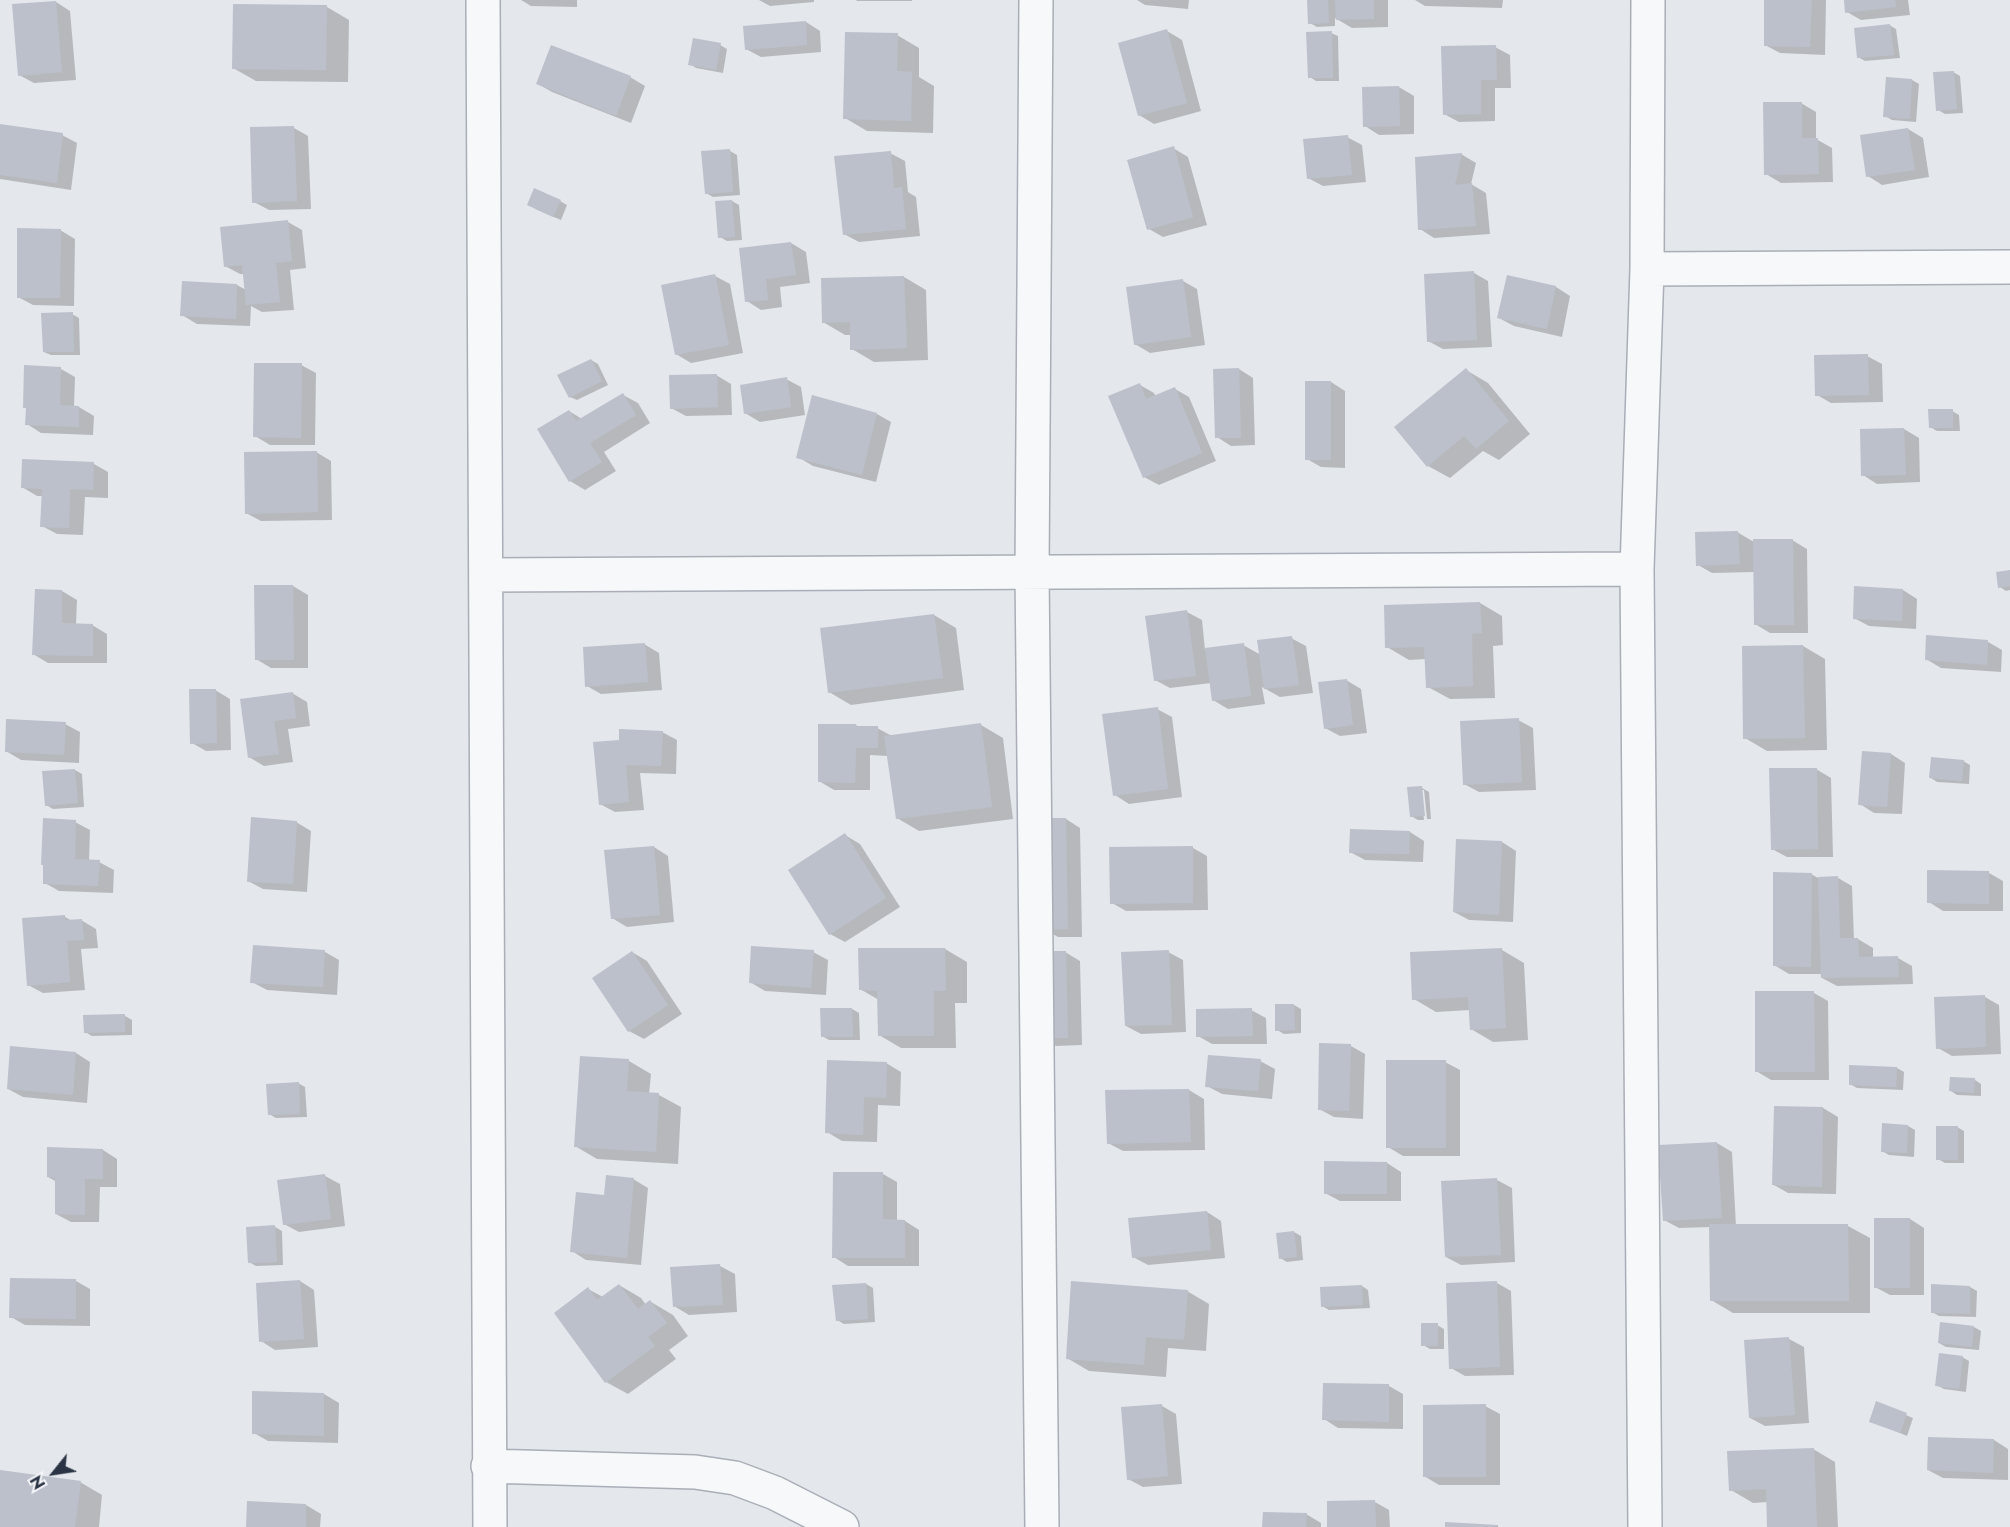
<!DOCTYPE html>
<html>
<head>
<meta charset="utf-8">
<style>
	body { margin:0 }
	#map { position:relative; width:2010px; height:1527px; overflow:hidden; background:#e4e7ec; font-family:Jost,sans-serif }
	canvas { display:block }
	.north { position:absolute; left:24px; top:1443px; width:60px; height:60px; -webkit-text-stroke:4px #f4f6f9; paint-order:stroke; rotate:240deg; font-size:16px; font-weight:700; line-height:24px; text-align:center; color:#2b3445 }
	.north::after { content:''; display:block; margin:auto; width:21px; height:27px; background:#2b3445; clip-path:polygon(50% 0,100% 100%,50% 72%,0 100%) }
</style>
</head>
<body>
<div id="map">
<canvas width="2010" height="1527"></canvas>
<div class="north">N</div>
</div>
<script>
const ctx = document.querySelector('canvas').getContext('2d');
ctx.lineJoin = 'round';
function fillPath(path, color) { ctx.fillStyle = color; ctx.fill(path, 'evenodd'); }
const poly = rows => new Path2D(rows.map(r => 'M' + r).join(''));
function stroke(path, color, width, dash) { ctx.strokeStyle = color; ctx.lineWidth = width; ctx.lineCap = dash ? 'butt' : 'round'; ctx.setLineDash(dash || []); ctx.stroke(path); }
fillPath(poly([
	[521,0,577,0,577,7,531,6],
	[759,0,814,0,814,2,770,6],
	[856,0,912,0,912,1,857,1],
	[1137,0,1189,0,1188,9,1145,5],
	[1309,0,1388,0,1388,27,1352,28,1335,18,1335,26,1317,27,1310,23],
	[1415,0,1503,0,1502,8,1425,6],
	[1766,0,1826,0,1825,55,1780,53,1765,45],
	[1845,0,1908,0,1910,15,1861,20,1847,12],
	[56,2,70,11,76,80,34,83,19,75],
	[327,7,349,20,348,82,256,81,233,68],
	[806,22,820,31,821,52,761,57,746,49],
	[1889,25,1896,29,1900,58,1865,61,1858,57],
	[1167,31,1182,40,1201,111,1154,124,1139,115],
	[1331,33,1338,36,1339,81,1316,81,1310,77],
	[897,35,919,48,919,77,934,86,933,133,867,131,845,118],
	[720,45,727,49,723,73,696,68,690,64],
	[552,47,630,77,645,86,631,123,552,92,538,84],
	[1495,47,1510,55,1511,88,1495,88,1495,121,1459,122,1444,114],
	[1953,72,1960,76,1963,113,1945,114,1938,110],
	[1912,80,1919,84,1916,122,1892,120,1885,116],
	[1399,87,1414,96,1414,134,1379,135,1365,126],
	[1801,103,1816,112,1816,139,1832,148,1833,182,1781,183,1766,174],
	[0,126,62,135,77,143,71,190,0,179],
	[294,128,308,136,311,209,269,210,254,202],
	[1908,129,1923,138,1929,177,1882,185,1868,176],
	[1347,137,1362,145,1366,182,1323,186,1308,178],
	[1173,148,1188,157,1207,225,1163,237,1149,229],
	[730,151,737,155,740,195,713,197,706,193],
	[890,153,905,161,908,192,916,197,920,236,859,242,844,234],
	[1461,154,1476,163,1471,184,1486,193,1490,234,1434,238,1420,229],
	[560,201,567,205,561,220,535,209],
	[732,201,739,205,742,240,727,241,720,237],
	[288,222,302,230,306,268,290,270,294,310,262,312,251,306,250,326,197,324,182,315,237,285,246,290,244,274,240,274,225,266],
	[60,230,75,239,74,306,33,305,18,297],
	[791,243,806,252,810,283,780,287,782,307,761,310,747,301],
	[1474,273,1488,281,1492,347,1443,349,1428,341],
	[715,276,730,284,743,353,691,363,676,354],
	[1508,276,1556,287,1570,296,1562,337,1514,326,1499,318],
	[904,277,926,290,928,360,874,362,852,349,852,335,845,335,823,322,822,279],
	[1183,281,1197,289,1205,345,1150,353,1135,344],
	[72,314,79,318,80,355,51,355,44,352],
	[1867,356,1882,364,1883,402,1831,403,1817,395],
	[591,360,598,364,608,385,577,400,570,397],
	[301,365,316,373,315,445,270,445,255,436],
	[61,369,75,377,74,407,79,407,94,416,93,435,41,433,27,424,27,409,24,407],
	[1239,369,1253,378,1255,445,1231,446,1217,437],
	[1466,370,1488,383,1530,434,1499,460,1483,451,1450,478,1428,466],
	[716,375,731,384,732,415,686,416,671,408],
	[786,379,801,387,805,415,760,422,745,413],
	[1331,382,1345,391,1345,468,1321,467,1307,459],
	[1140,385,1154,393,1156,397,1175,389,1189,397,1216,461,1159,485,1144,477],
	[623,395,638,403,650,423,604,452,616,471,585,490,570,481,539,429,569,411,582,419],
	[813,397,877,414,891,422,876,482,813,466,798,457],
	[1952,411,1959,415,1960,431,1937,431,1930,427],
	[1904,429,1919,438,1920,482,1877,484,1863,475],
	[316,452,331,461,332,520,261,521,246,513],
	[94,464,108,472,108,498,85,497,83,535,57,534,42,526,43,496,37,496,22,487],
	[1737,532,1754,542,1792,540,1807,549,1808,633,1770,633,1755,624,1754,572,1712,573,1698,565],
	[2010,571,2010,590,2006,591,2000,587],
	[293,586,308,595,308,668,271,668,256,659,256,587],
	[1903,590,1917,599,1916,629,1869,626,1854,618],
	[62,591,77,600,76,625,92,625,107,634,107,663,48,663,33,654],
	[1480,603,1502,616,1503,645,1493,646,1495,698,1450,699,1428,687,1426,659,1409,660,1387,647],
	[1187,612,1202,620,1205,650,1243,645,1261,655,1291,638,1306,646,1313,693,1280,697,1262,687,1265,704,1228,709,1213,700,1211,683,1170,688,1155,680],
	[934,615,956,628,964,690,851,705,829,692],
	[1988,642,2002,650,2001,672,1941,668,1926,659],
	[644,644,659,653,662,690,601,694,587,686],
	[1803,646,1825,659,1827,750,1767,751,1745,738],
	[1346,680,1361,689,1367,733,1340,736,1325,728],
	[215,690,230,699,231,750,206,751,192,743],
	[292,693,307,702,310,726,288,729,293,762,264,766,249,757],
	[1157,709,1172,717,1182,797,1129,804,1115,795],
	[1518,720,1533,728,1536,790,1479,792,1464,784],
	[65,724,80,732,79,763,21,760,6,751],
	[856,725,860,728,877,728,892,736,981,725,1003,738,1013,819,919,831,897,818,888,756,870,755,870,790,834,790,819,781],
	[662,732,677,740,676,774,640,773,644,810,615,812,600,804,621,741],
	[1891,754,1905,763,1902,814,1874,813,1860,804],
	[1963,761,1970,765,1969,784,1937,782,1931,778],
	[1816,769,1831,778,1833,857,1787,857,1772,849],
	[75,770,82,774,84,807,53,809,46,805],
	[1422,788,1429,792,1431,819,1427,819,1424,790,1421,790,1424,820,1418,820,1411,816,1409,789],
	[1066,819,1080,828,1082,937,1058,937,1044,929],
	[75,822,90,830,89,861,99,862,114,870,113,893,59,891,45,883],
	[296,822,311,831,307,892,263,889,248,881],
	[1410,832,1424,841,1423,862,1365,860,1350,852],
	[845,835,860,844,900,907,845,942,830,934],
	[1502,842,1516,851,1513,922,1469,920,1454,912],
	[654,847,668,856,674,922,627,927,612,918],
	[1193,848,1207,856,1208,910,1126,911,1112,903],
	[1989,873,2003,881,2003,911,1943,911,1929,902],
	[1811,874,1820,879,1838,878,1852,886,1854,940,1858,939,1873,948,1873,958,1898,958,1912,966,1913,984,1837,986,1822,978,1822,974,1789,974,1774,965],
	[65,917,72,921,81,920,96,929,98,948,81,949,85,990,43,993,28,985],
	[860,949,945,949,967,962,967,1003,955,1003,956,1048,901,1048,879,1035,879,1000,860,989],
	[1502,950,1524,963,1528,1040,1493,1042,1471,1029,1470,1010,1436,1012,1414,999],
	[325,952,339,960,337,995,267,990,252,982],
	[632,952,647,961,682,1014,644,1039,629,1031],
	[813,952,828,960,826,995,765,991,750,982],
	[1065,952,1080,961,1082,1045,1056,1046,1041,1037],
	[1168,952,1183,960,1186,1032,1141,1034,1126,1026],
	[1814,993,1828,1001,1829,1080,1771,1080,1756,1071],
	[1985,997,1999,1005,2001,1054,1952,1056,1938,1048],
	[1276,1005,1294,1005,1301,1009,1301,1033,1284,1034,1277,1030],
	[852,1009,859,1013,860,1040,829,1040,822,1036],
	[1251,1010,1266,1018,1267,1044,1212,1044,1198,1036],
	[125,1016,132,1020,132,1035,92,1036,85,1032],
	[1351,1046,1365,1054,1363,1119,1334,1117,1319,1109],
	[76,1053,90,1062,87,1103,23,1097,8,1089],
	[629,1061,651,1074,649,1094,659,1095,681,1107,678,1164,597,1159,575,1146],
	[1260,1061,1275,1069,1272,1099,1222,1094,1207,1086],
	[1445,1062,1460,1070,1460,1156,1403,1156,1388,1147],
	[886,1063,901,1072,900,1106,878,1105,877,1142,842,1141,827,1132],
	[1897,1068,1904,1072,1903,1090,1857,1088,1850,1084],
	[1975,1080,1981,1084,1981,1096,1957,1095,1951,1091],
	[298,1083,305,1087,307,1117,276,1118,269,1114],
	[1189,1090,1204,1099,1205,1150,1123,1151,1108,1143],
	[1775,1107,1823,1108,1838,1117,1836,1194,1788,1193,1774,1185],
	[1908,1126,1915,1130,1914,1157,1889,1155,1882,1151],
	[1957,1127,1964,1131,1964,1163,1945,1163,1938,1159],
	[1717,1143,1732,1152,1736,1226,1848,1226,1870,1238,1870,1313,1733,1313,1711,1300,1711,1227,1679,1228,1664,1220],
	[103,1150,117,1159,117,1187,100,1187,99,1222,71,1222,56,1214,57,1182,48,1177],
	[1387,1163,1401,1172,1401,1201,1340,1201,1325,1193],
	[883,1174,897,1182,897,1221,905,1221,919,1230,919,1266,848,1266,834,1257],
	[325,1176,340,1184,345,1226,299,1232,284,1224],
	[633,1179,648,1188,641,1265,586,1260,572,1251,606,1197],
	[1497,1180,1512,1188,1515,1262,1461,1265,1446,1257],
	[1207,1212,1221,1221,1225,1258,1148,1265,1133,1257],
	[1910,1219,1924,1228,1924,1295,1890,1295,1875,1287],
	[275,1227,282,1231,283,1265,256,1266,249,1262],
	[1294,1232,1301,1236,1303,1260,1287,1262,1280,1258],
	[720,1266,735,1274,737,1312,689,1315,674,1306],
	[76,1281,90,1289,90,1326,25,1325,11,1317],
	[300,1281,314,1290,318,1347,275,1350,261,1341],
	[1497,1283,1511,1291,1514,1375,1465,1376,1451,1368],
	[866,1284,873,1288,875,1322,844,1324,837,1320],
	[619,1285,641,1298,646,1305,651,1302,673,1315,688,1336,669,1350,676,1359,628,1394,606,1382,588,1289,603,1297],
	[1362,1286,1368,1290,1370,1308,1329,1310,1322,1306],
	[1970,1287,1977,1291,1976,1317,1939,1316,1932,1312],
	[1187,1291,1209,1304,1206,1351,1168,1348,1166,1377,1089,1371,1067,1358],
	[1437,1325,1444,1329,1444,1349,1430,1349,1423,1345],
	[1974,1327,1981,1331,1979,1350,1946,1347,1939,1343],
	[1789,1339,1804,1347,1809,1423,1765,1426,1750,1418],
	[1962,1357,1969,1361,1966,1392,1944,1389,1937,1385],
	[1389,1386,1403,1394,1403,1429,1338,1428,1324,1419],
	[254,1392,324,1394,339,1403,338,1443,268,1441,254,1433],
	[1877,1403,1913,1418,1907,1436,1871,1421],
	[1162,1406,1176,1414,1182,1484,1143,1487,1128,1479],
	[1485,1406,1500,1414,1500,1485,1439,1485,1424,1476],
	[1994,1440,2008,1449,2008,1480,1943,1478,1928,1470],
	[1813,1449,1835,1462,1838,1527,1768,1527,1768,1502,1753,1503,1731,1490],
	[0,1472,80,1482,102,1495,99,1527,0,1527],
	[1375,1502,1389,1510,1390,1527,1329,1527],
	[306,1505,321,1514,320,1527,247,1527],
	[1306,1514,1321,1523,1321,1527,1264,1527]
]), '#0003');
fillPath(poly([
	[1307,0,1328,0,1329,23,1308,24],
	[1335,0,1374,0,1374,19,1336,20],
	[1764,0,1812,0,1810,47,1764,46],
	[1844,0,1895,0,1896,7,1845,13],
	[56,1,62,72,18,76,12,4],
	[233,4,327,5,326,70,232,69],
	[806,21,807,45,745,50,743,26],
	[1890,24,1894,55,1857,58,1854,28],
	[1167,29,1187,103,1138,116,1118,43],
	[1332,31,1333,78,1308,78,1306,32],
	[845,32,898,33,897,71,912,72,911,121,843,119],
	[693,38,721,43,716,70,688,65],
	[551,45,631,76,616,116,536,84],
	[1496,45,1497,80,1481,80,1481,114,1443,115,1441,46],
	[1954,71,1957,109,1936,111,1933,72],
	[1886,77,1912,79,1910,119,1883,117],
	[1399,86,1400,126,1363,127,1362,87],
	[1763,102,1802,102,1802,138,1818,138,1819,174,1764,175],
	[0,124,63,133,57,183,0,175],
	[294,126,297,201,252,203,250,127],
	[1908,128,1915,170,1866,177,1860,135],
	[1348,135,1352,175,1307,179,1303,139],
	[1174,146,1193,217,1147,230,1127,160],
	[730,149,733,192,705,194,701,151],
	[891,151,894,188,902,187,906,229,843,235,834,156],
	[1462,153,1455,185,1472,183,1476,226,1418,230,1415,157],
	[534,188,561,200,553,217,527,205],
	[732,200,735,237,718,238,715,201],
	[288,220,292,261,276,263,280,302,246,305,242,265,224,267,220,227],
	[17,228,61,229,60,298,17,298],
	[791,242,796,275,766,279,768,300,745,302,739,248],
	[1474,271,1477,340,1427,342,1424,274],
	[715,274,729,345,675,355,661,285],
	[1507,275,1556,286,1547,329,1497,318],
	[904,276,907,348,850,350,850,322,822,323,821,278],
	[1183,279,1191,337,1134,345,1126,287],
	[182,281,237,284,236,319,180,316],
	[73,312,74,352,43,352,41,313],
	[1868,354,1869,395,1815,396,1814,355],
	[591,359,602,381,569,398,557,375],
	[254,363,302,363,301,438,253,437],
	[24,365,61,367,60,405,79,406,79,427,25,425,26,408,23,408],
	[1239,368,1241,438,1215,438,1213,369],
	[1466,368,1509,421,1476,449,1464,436,1427,467,1394,427],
	[717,374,718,407,670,409,669,375],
	[787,377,791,407,744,414,740,385],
	[1305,381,1331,381,1331,460,1305,460],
	[1140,383,1146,399,1175,387,1202,453,1143,478,1108,396],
	[623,393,636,415,590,443,602,462,569,482,537,429,569,410,576,421],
	[812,395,877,413,862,475,796,458],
	[1928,409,1953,409,1953,428,1929,428],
	[1904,428,1906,475,1861,476,1860,429],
	[317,451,318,512,245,514,244,452],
	[22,459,94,462,93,490,70,489,69,528,40,527,42,489,21,488],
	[1738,531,1740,564,1696,566,1695,532],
	[1753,539,1793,539,1794,625,1754,625],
	[2010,570,2010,586,1998,588,1996,572],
	[254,585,293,585,294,660,255,660],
	[1854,586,1903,589,1902,621,1853,619],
	[35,589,62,590,62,623,93,624,93,656,32,655],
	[1480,602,1482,633,1472,634,1473,686,1426,688,1424,647,1385,648,1384,605],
	[1187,610,1196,676,1154,681,1145,616],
	[934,614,943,678,828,693,820,628],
	[1926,635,1988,640,1987,665,1925,660],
	[1292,636,1299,685,1264,689,1257,640],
	[645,643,648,682,585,687,583,647],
	[1244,643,1251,696,1212,701,1205,648],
	[1803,645,1805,738,1743,739,1742,646],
	[1347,679,1353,725,1324,729,1318,682],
	[189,689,216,689,217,743,190,744],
	[293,692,296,718,274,721,279,754,248,758,240,699],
	[1158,707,1168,789,1113,796,1102,714],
	[1519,718,1522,782,1463,785,1460,721],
	[6,719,66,722,64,755,5,752],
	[981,723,992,807,896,819,884,736],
	[818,724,856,724,856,726,878,726,878,748,856,748,855,783,818,782],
	[619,729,663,731,661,766,626,765,629,802,599,805,593,742,619,740],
	[1862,751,1891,753,1887,807,1858,805],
	[1931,757,1964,760,1962,781,1929,778],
	[1769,768,1817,768,1818,849,1771,850],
	[75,769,78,803,45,806,42,771],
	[1422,786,1425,816,1410,817,1407,787],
	[251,817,297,821,293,884,247,882],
	[43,818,76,820,75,859,100,860,98,886,43,884,43,865,41,865],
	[1041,818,1066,818,1068,929,1042,930],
	[1350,829,1410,831,1409,854,1349,853],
	[845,833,886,898,829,935,788,870],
	[1456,839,1502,841,1499,915,1453,912],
	[654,846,660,915,611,919,604,850],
	[1193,846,1193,903,1110,904,1109,847],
	[1927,870,1989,871,1989,904,1927,903],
	[1773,872,1812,873,1811,967,1773,966],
	[1838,876,1840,938,1858,938,1859,957,1898,956,1899,977,1821,978,1818,877],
	[65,915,65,920,82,919,84,940,67,941,70,982,27,986,22,918],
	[253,945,325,950,323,987,250,983],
	[751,946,814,950,811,988,749,983],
	[858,948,945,948,946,991,934,991,934,1036,878,1036,877,991,859,990],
	[1502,948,1506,1028,1470,1030,1468,997,1412,1000,1410,952],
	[1169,950,1172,1025,1125,1026,1121,952],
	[632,951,668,1005,628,1032,592,978],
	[1038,951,1066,951,1068,1038,1040,1038],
	[1755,991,1814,991,1815,1072,1755,1072],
	[1985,995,1986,1047,1936,1049,1934,997],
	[1275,1004,1294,1004,1295,1030,1275,1031],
	[820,1008,852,1008,853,1037,821,1037],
	[1252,1008,1253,1036,1196,1037,1196,1009],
	[125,1014,125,1032,84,1033,83,1015],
	[1319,1043,1351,1044,1349,1111,1318,1110],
	[10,1046,76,1052,73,1095,7,1089],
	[1208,1055,1261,1059,1258,1091,1205,1087],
	[580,1056,629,1059,627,1091,659,1093,656,1152,574,1147],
	[827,1060,887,1062,886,1098,864,1097,863,1135,825,1133],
	[1386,1060,1446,1060,1446,1148,1386,1148],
	[1849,1065,1897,1067,1896,1087,1849,1085],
	[1950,1077,1975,1078,1974,1093,1949,1091],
	[299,1082,300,1114,268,1115,266,1084],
	[1189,1089,1191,1142,1107,1144,1105,1090],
	[1774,1106,1823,1107,1822,1187,1772,1185],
	[1882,1123,1908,1125,1907,1153,1881,1152],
	[1936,1126,1958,1126,1958,1160,1936,1160],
	[1717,1142,1722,1218,1663,1221,1658,1145],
	[47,1147,103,1149,103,1179,85,1179,85,1215,55,1214,55,1178,47,1177],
	[1324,1161,1387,1162,1387,1194,1324,1194],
	[833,1172,883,1172,883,1219,905,1220,905,1258,832,1258],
	[325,1174,331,1219,283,1225,277,1180],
	[606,1175,634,1178,627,1258,570,1252,576,1192,604,1195],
	[1497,1178,1501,1255,1445,1257,1441,1181],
	[1207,1211,1211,1250,1132,1258,1128,1218],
	[1874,1218,1910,1218,1910,1288,1874,1288],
	[1709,1224,1848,1224,1849,1301,1710,1301],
	[275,1225,277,1262,248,1263,246,1227],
	[1294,1231,1297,1257,1279,1259,1276,1233],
	[720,1264,723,1305,673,1307,670,1267],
	[10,1278,76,1279,76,1319,9,1318],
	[300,1280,304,1339,259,1342,256,1283],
	[1071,1281,1188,1290,1184,1340,1146,1337,1144,1365,1066,1359],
	[1497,1281,1500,1367,1449,1369,1446,1283],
	[866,1283,868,1319,836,1321,832,1285],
	[619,1284,638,1309,650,1300,667,1323,648,1337,655,1346,605,1383,554,1313,588,1287,597,1300],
	[1931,1284,1970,1286,1970,1314,1931,1313],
	[1362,1285,1363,1305,1321,1307,1320,1287],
	[1940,1322,1974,1326,1972,1347,1938,1343],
	[1421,1323,1438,1323,1438,1346,1421,1346],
	[1789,1337,1795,1415,1749,1418,1744,1340],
	[1939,1353,1963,1356,1959,1389,1935,1386],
	[1323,1383,1389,1384,1389,1422,1322,1420],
	[252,1391,324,1393,324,1436,252,1434],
	[1876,1401,1907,1413,1900,1433,1869,1422],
	[1162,1404,1168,1476,1127,1480,1121,1407],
	[1486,1404,1486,1477,1423,1477,1423,1405],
	[1928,1437,1994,1439,1993,1473,1927,1470],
	[1814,1448,1817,1527,1767,1527,1766,1489,1729,1491,1727,1451],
	[0,1470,81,1481,75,1527,0,1527],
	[1375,1500,1376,1527,1327,1527,1327,1501],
	[247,1501,306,1504,306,1527,246,1527],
	[1263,1512,1307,1513,1306,1527,1262,1527],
	[1445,1522,1498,1525,1498,1527,1445,1527]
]), '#bbc0ca');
const minor = poly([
	[483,0,490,1527],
	[1036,0,1032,572,1042,1527],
	[1647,269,2010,267],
	[487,575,1637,569],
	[488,1466,695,1472,735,1478,775,1493,842,1527],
	[1645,1527,1637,569,1647,269,1648,0]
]);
stroke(minor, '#a9aeb7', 36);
stroke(minor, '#f7f8fa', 33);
</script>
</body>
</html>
